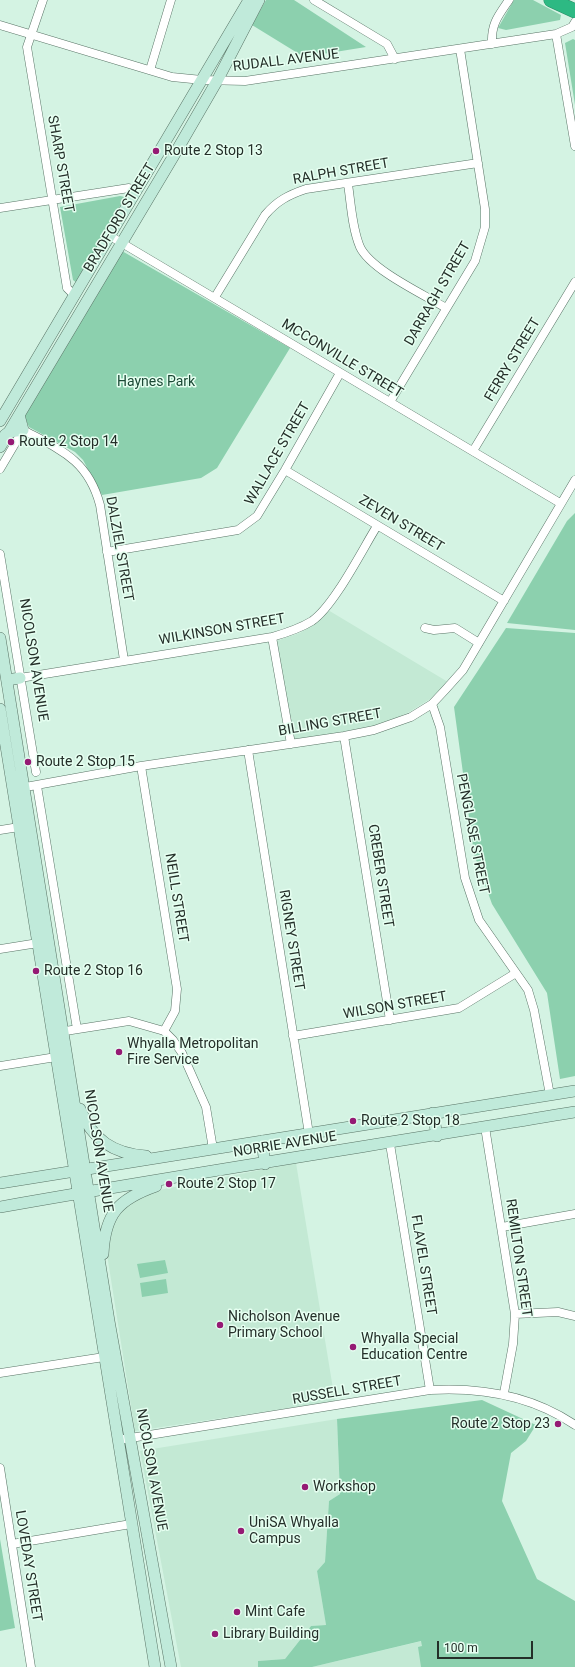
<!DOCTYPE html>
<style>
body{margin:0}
#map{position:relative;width:575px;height:1667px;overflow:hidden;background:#d4f3e3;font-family:Roboto,sans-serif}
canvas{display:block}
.scale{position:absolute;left:437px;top:1641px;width:96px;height:18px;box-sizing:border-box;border:2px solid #242f29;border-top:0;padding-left:5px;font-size:12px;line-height:14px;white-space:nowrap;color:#242f29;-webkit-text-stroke:3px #e6fff1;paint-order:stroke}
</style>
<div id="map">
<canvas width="575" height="1667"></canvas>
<div class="scale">100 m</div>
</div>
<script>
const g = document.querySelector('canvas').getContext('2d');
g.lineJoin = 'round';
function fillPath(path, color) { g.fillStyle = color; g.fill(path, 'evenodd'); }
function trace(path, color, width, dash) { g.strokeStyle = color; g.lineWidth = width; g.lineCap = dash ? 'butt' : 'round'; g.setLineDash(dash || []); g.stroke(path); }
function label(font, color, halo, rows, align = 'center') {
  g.font = font + ' Roboto,sans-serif'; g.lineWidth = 3; g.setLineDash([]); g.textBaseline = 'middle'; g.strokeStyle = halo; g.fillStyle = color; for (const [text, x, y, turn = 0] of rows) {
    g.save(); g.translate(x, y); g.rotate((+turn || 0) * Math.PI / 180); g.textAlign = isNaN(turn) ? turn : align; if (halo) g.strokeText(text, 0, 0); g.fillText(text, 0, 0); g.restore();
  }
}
const built = new Path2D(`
 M328,610L448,682L430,699L409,712L392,720L374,728L293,743L276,641L300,633L312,625Z
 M296,1163L335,1401L135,1431L106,1248L113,1224L126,1206L144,1193Z
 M337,1419L340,1494L329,1501L325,1562L317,1571L326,1625L311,1626L285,1659L258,1661V1667H181L140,1451Z
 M422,1641L426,1667H312Z`);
const green = new Path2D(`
 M266,0H294L366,47L304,57L252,25Z
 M514,0H533L561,15L560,20L506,30L498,28Z
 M573,39L575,40V105L565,43Z
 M120,196L125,197L77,283L73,280L60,207Z
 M122,251L290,348L217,468L201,478L102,495L83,460L75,452L29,427L24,416Z
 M575,513V630L507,623L567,521Z
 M506,628L575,633V1076L560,1079L547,993L492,904L474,854L454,707Z
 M165,1260L168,1273L140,1278L137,1264Z
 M166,1279L168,1293L142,1297L140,1283Z
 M482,1400L536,1425L526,1441L511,1453L502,1501L537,1579L575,1601V1667H421L418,1647L422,1646L421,1641L312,1667H258V1661L285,1659L311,1626L326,1625L317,1571L325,1562L329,1501L340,1494L337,1419Z
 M0,1539L15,1628L0,1631Z`);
const street = new Path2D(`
 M43,0L27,47L67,288L75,296
 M314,0L387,44L395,59
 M0,25L172,77L202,80L245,81L556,34L572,27L575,22
 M556,34L575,146
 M492,44C491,24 498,16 509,0
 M150,70L171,0
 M348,184C351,204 352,228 360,247C371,270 423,294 446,308
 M0,208L129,188L136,192
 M110,236L560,503
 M215,297L265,215C277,201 288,195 306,189L478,163
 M390,402L475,261L485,227V209L460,49
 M473,451L575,282
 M0,469L23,430C61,450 88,460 100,505L124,660
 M285,470L504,601
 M107,552L238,530L257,516L285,470L340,373
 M0,554L36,772
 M425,628L434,630L455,628L479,643
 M272,637L291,744
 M20,678L272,637C286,633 299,629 312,621C334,606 362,550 377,526
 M432,704L440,727L465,878L479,920L528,990L534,1010L550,1095
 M344,736L390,1020
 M248,750L309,1134
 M141,766L177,989L175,1011L164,1031
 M37,786L77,1029
 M20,788L141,766L344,736L374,730L411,717L432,704L446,689L463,670L575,480
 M0,830L19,827
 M0,949L38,943
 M59,1032L129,1021L164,1031L173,1040L182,1053L206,1107L213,1149
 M293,1036L459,1008L516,973
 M0,1066L56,1057
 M485,1127L515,1314L513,1344L504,1393
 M390,1144L430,1390
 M502,1227L575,1214
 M515,1314L558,1312L575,1316
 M0,1373L104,1357
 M118,1440L430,1390C482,1387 531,1395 575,1425
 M0,1468L31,1667
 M12,1544L131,1524`);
const secondary = new Path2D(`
 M0,421L249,0
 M5,435L9,432L23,430L19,415
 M0,447L173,157L217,81L259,0
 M0,638L109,1321L171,1667
 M7,680L20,678
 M0,709L155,1667
 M80,1109C92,1140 114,1154 146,1156
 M433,1113L437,1136
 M262,1141L265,1164
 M0,1183L575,1091
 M0,1207C191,1173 383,1144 575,1112
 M103,1254C105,1213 119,1199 156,1186`);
const highway = new Path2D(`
 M551,0L575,11`);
const markers = [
 [156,151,4,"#951a74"],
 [11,442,4,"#951a74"],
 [28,762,4,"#951a74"],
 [36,971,4,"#951a74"],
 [119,1052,4,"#951a74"],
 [353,1121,4,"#951a74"],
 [169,1184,4,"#951a74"],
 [220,1325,4,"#951a74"],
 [353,1347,4,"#951a74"],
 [558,1424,4,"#951a74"],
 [305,1487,4,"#951a74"],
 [241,1531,4,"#951a74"],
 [237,1612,4,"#951a74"],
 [215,1634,4,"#951a74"]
];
const streetNames = [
 ["RUDALL AVENUE",286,61,-7],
 ["SHARP STREET",60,164,80],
 ["RALPH STREET",341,172,-10],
 ["BRADFORD STREET",120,218,-59],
 ["DARRAGH STREET",438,294,-60],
 ["MCCONVILLE STREET",342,359,31],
 ["FERRY STREET",513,360,-59],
 ["WALLACE STREET",278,454,-60],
 ["ZEVEN STREET",401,524,31],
 ["DALZIEL STREET",119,549,80],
 ["WILKINSON STREET",222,630,-10],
 ["NICOLSON AVENUE",33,660,81],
 ["BILLING STREET",330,723,-10],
 ["PENGLASE STREET",472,834,79],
 ["CREBER STREET",380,876,81],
 ["NEILL STREET",176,898,81],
 ["RIGNEY STREET",291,940,81],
 ["WILSON STREET",395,1006,-10],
 ["NORRIE AVENUE",285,1145,-9],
 ["NICOLSON AVENUE",98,1151,81],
 ["REMILTON STREET",518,1258,82],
 ["FLAVEL STREET",423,1265,81],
 ["RUSSELL STREET",347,1391,-10],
 ["NICOLSON AVENUE",151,1470,80],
 ["LOVEDAY STREET",28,1566,81]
];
const poiNames = [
 ["Route 2 Stop 13",164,151],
 ["Route 2 Stop 14",19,442],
 ["Route 2 Stop 15",36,762],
 ["Route 2 Stop 16",44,971],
 ["Whyalla Metropolitan",127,1044],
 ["Fire Service",127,1060],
 ["Route 2 Stop 18",361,1121],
 ["Route 2 Stop 17",177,1184],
 ["Nicholson Avenue",228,1317],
 ["Primary School",228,1333],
 ["Whyalla Special",361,1339],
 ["Education Centre",361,1355],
 ["Route 2 Stop 23",550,1424,"right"],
 ["Workshop",313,1487],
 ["UniSA Whyalla",249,1523],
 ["Campus",249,1539],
 ["Mint Cafe",245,1612],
 ["Library Building",223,1634]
];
const parkNames = [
 ["Haynes Park",156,382]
];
fillPath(built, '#c3e9d4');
fillPath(green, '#8cd0ae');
trace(street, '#597466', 9);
trace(secondary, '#597466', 12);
trace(highway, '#2a8964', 15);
trace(street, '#fff', 8);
trace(secondary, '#c0eada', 11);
trace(highway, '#2db983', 14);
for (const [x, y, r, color] of markers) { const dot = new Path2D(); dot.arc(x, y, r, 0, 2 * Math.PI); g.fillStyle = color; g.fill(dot); trace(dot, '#e6fff1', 1.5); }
label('14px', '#242f29', '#e6fff1', streetNames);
label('14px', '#242f29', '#e6fff1', poiNames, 'left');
label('14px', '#1b4935', '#e6fff1', parkNames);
</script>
